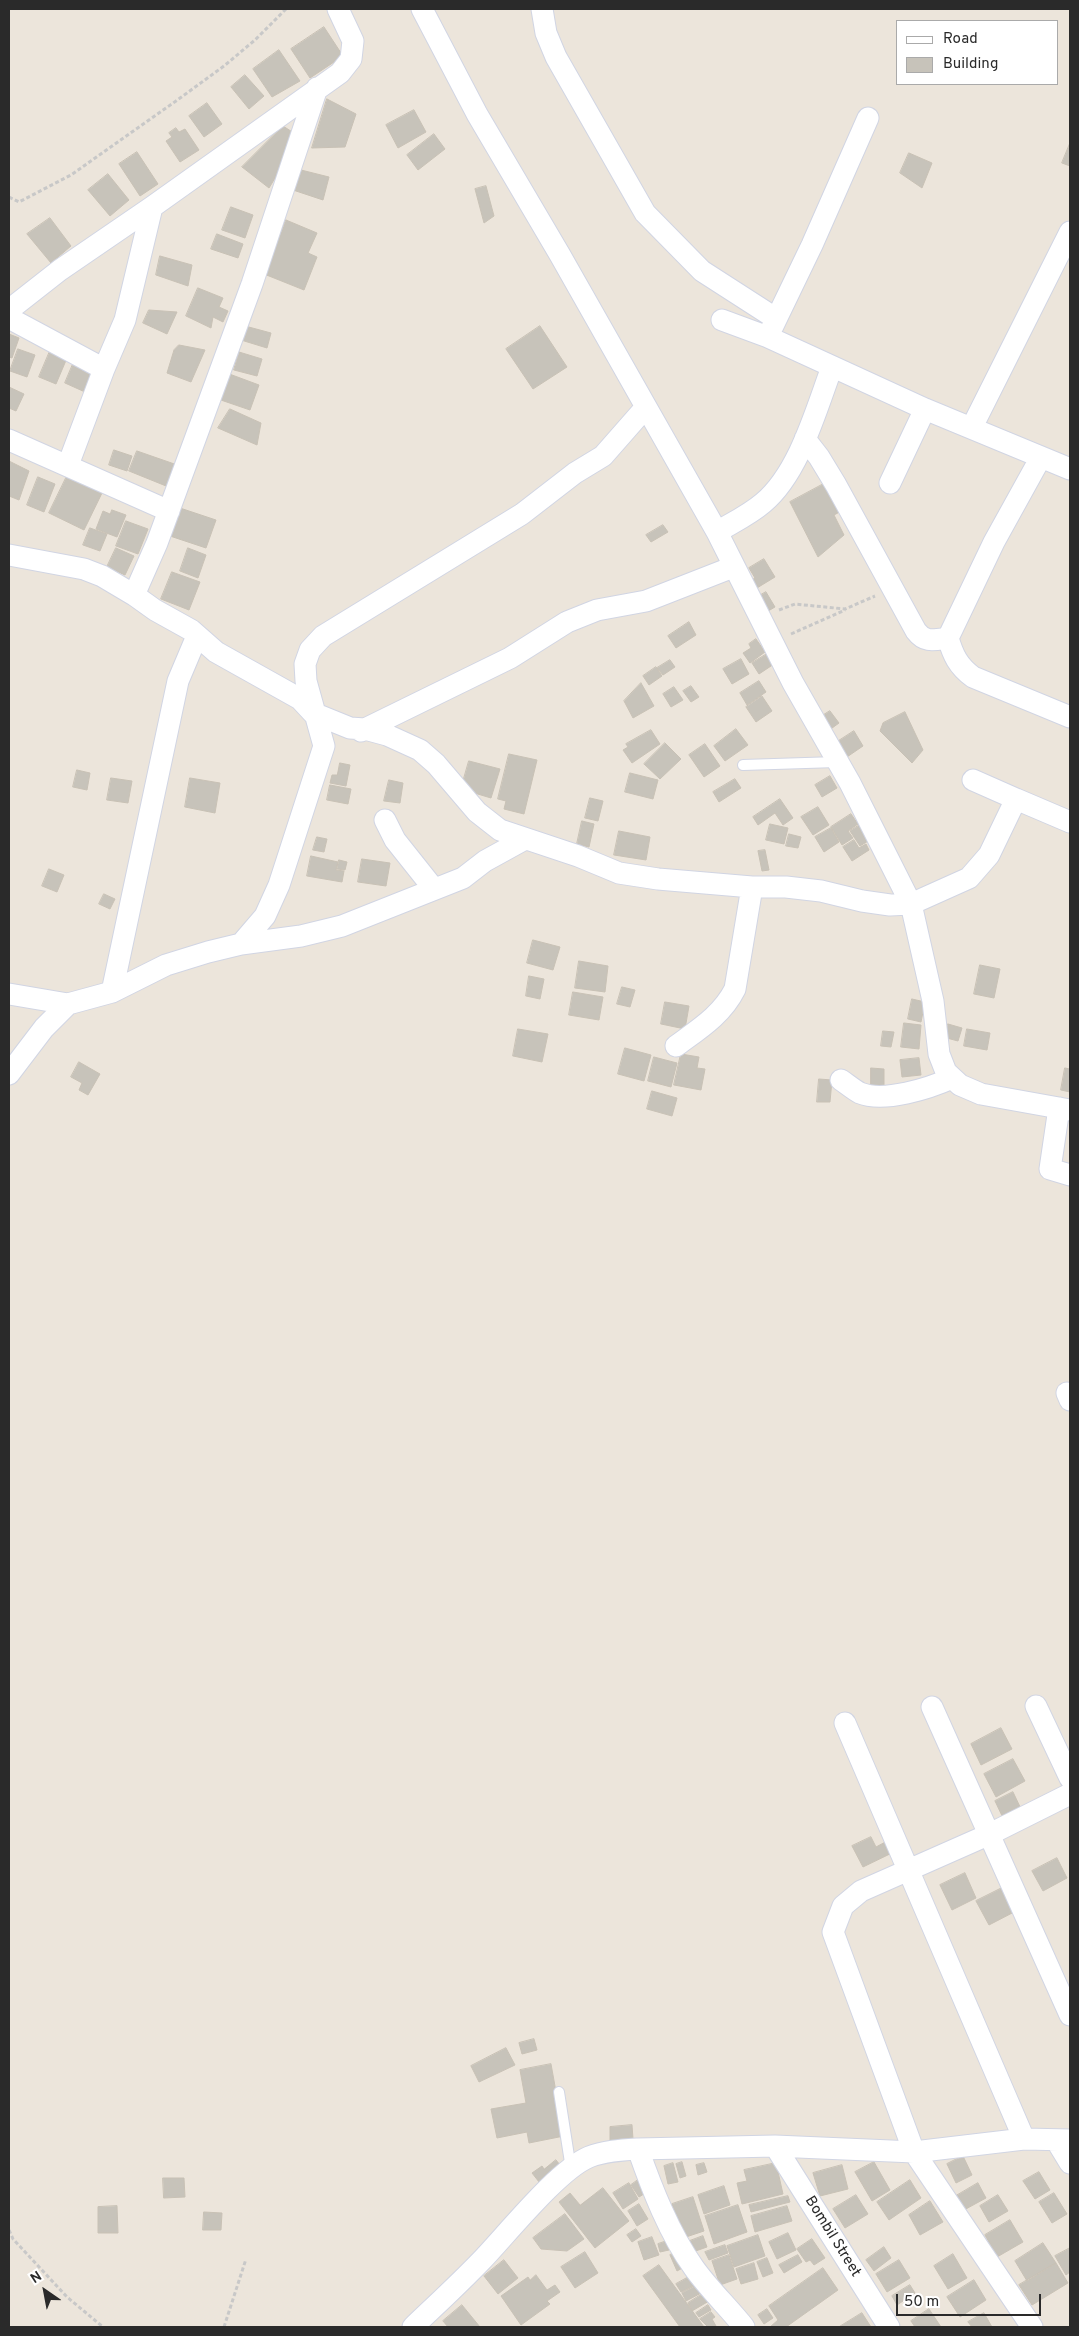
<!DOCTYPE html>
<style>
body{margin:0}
#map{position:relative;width:1079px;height:2336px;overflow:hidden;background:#ece5db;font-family:Overpass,sans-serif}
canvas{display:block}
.frame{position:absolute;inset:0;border:10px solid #2a2a2a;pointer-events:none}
.legend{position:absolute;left:896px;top:20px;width:162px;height:65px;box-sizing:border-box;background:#fff;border:1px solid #aaa;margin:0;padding:6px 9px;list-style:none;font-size:15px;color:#2a2a2a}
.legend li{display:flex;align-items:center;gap:10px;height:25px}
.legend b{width:25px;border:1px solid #aaa}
.north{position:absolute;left:20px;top:2266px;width:50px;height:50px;-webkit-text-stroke:4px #fff;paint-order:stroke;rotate:327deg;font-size:14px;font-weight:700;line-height:20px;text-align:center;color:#2a2a2a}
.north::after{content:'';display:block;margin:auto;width:18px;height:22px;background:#2a2a2a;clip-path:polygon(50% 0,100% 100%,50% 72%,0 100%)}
.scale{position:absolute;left:896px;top:2294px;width:145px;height:22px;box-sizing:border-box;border:2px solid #2a2a2a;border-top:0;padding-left:6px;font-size:15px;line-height:18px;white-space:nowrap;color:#2a2a2a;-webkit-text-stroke:4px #fff;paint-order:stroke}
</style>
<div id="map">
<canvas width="1079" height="2336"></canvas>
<div class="frame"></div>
<ul class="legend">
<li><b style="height:6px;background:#fff"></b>Road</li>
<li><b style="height:14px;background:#c7c3ba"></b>Building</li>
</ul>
<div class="north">N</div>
<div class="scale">50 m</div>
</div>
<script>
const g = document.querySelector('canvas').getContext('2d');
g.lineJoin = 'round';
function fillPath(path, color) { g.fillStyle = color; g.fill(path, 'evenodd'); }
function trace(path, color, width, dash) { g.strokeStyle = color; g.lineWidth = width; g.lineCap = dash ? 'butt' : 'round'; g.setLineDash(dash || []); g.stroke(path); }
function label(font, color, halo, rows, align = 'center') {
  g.font = font + ' Overpass,sans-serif'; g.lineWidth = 4.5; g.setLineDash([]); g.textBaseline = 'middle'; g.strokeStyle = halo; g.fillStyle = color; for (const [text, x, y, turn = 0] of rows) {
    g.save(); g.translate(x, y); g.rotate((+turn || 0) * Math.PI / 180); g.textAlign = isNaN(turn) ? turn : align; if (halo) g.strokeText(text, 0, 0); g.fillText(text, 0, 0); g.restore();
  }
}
const building = new Path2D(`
 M324,27L343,56L310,78L291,49Z
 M279,50L300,81L272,97L253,69Z
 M245,75L264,96L249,109L231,87Z
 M327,99L356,114L345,147L312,148Z
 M207,103L222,124L204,137L189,116Z
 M414,110L426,132L398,148L386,125Z
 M283,126L300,137L269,188L242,167Z
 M176,128L179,132L185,129L199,150L180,162L166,141L172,137L169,133Z
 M434,134L445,149L418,170L407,155Z
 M1070,143V166L1062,163Z
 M137,152L158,184L140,196L119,164Z
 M909,153L932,163L922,188L900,173Z
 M301,170L329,177L323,200L293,190Z
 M108,174L129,200L110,216L88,190Z
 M486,186L494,216L484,223L475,189Z
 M231,207L253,215L245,238L222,230Z
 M50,218L71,246L51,263L27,234Z
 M286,220L317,233L308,253L317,257L304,290L264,274Z
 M217,234L243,244L238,258L211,249Z
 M160,256L192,265L188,286L156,275Z
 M198,288L223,298L219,307L228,311L223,322L213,317L211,328L186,316Z
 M149,310L177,312L167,334L143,323Z
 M245,326L271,333L267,348L241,340Z
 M540,326L567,367L533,389L506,349Z
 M9,334L19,338L12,358L9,357Z
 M179,345L205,350L191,382L167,373L174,350Z
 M18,349L35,355L27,377L10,371Z
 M50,351L67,358L56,384L39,377Z
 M239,352L262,359L257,376L234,370Z
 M73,364L93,372L85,392L65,383Z
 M224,372L259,385L250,410L215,398Z
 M9,387L24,394L16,411L9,408Z
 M230,409L261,423L257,445L218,428Z
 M114,450L132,456L127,471L109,465Z
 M137,451L183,467L171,488L129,471Z
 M9,461L29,471L19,500L9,496Z
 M67,476L102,493L84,530L49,513Z
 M38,477L55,484L44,512L27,505Z
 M831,480L845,509L834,515L844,535L818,557L790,502Z
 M180,508L216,520L206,548L170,536Z
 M112,510L126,515L117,537L96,529L103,511L110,514Z
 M126,521L148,529L138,554L116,546Z
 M663,525L668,532L651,542L646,535Z
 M90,528L107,534L100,551L83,545Z
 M116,548L134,556L125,575L107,567Z
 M188,548L206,555L198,578L180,571Z
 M764,559L775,577L752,591L746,583L755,578L749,568Z
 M172,572L200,582L189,610L161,599Z
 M766,592L775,607L763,614L754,599Z
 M689,622L696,635L676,648L668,636Z
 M756,639L765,652L750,663L743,653L751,648L749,644Z
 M767,654L774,664L759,674L752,663Z
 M741,659L749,674L732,684L723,669Z
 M670,660L675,667L663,675L657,668Z
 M656,667L662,676L649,685L643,676Z
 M759,681L766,692L747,705L740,693Z
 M641,683L654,706L633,718L624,701Z
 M691,686L699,697L691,702L683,691Z
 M674,687L683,700L671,707L663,694Z
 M762,696L772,711L756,722L746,707Z
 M830,711L839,723L828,731L819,718Z
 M905,712L923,750L912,763L880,731L883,723Z
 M736,729L748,745L725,761L714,746Z
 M651,730L660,744L632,763L623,750L628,747L626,744Z
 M854,731L863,746L844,759L834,744Z
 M665,743L681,759L660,779L644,764Z
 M705,744L720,766L704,777L689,755Z
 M509,754L537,760L524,814L504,809L506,801L498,799Z
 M469,761L500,769L491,798L461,789Z
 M340,763L350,765L346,786L330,783L332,775H337Z
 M77,770L90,773L87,790L73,787Z
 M630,773L658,780L653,799L625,792Z
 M830,776L837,788L822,797L815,785Z
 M111,778L132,781L128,803L107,800Z
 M190,778L220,783L215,813L185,807Z
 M735,779L741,788L719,802L713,792Z
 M389,780L403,783L400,803L384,801Z
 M330,785L351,789L348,804L327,800Z
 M590,798L603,801L598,821L585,818Z
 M780,799L793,818L783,825L775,813L758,825L753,817Z
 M818,807L829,825L813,835L801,817Z
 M851,814L858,824L848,831L853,838L842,845L831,827Z
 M582,821L594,824L589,847L577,844Z
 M863,823L873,838L860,846L850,831Z
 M770,824L788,828L784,844L766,840Z
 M831,828L839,842L824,852L815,837Z
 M619,831L650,837L646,860L614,855Z
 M789,834L801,837L798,848L786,846Z
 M317,837L327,839L324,852L313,850Z
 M854,840L859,848L866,844L869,850L852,861L843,847Z
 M765,850L769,870L762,871L758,851Z
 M311,856L338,862L336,870L344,871L342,882L307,876Z
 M362,859L390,863L386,886L358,882Z
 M339,860L347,862L345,870L337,869Z
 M49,869L64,875L57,892L42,886Z
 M104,894L115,899L110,909L99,904Z
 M533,940L560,947L553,970L527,963Z
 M579,961L608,966L605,992L575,988Z
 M980,965L1000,969L994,998L974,994Z
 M529,976L544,979L540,999L526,996Z
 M622,987L635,990L630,1007L617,1004Z
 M573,992L603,997L599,1020L569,1015Z
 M912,999L925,1002L921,1022L908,1019Z
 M665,1002L689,1006L685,1029L661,1024Z
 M904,1023L921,1025L919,1049L901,1047Z
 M948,1024L962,1028L958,1041L943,1037Z
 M518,1029L548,1034L542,1062L513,1056Z
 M967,1029L990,1033L987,1050L964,1046Z
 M883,1031L894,1032L891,1047L881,1046Z
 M625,1048L651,1055L644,1081L618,1074Z
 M681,1054L699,1057L697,1068L705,1069L701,1090L674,1085Z
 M654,1057L677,1063L671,1087L648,1081Z
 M919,1058L921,1075L902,1077L900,1060Z
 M79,1062L100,1074L88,1095L79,1090L82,1083L71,1077Z
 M871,1068L884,1069V1087H871Z
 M1065,1068L1070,1069V1092L1061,1090Z
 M819,1079L832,1080L830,1102H817Z
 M652,1091L677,1098L672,1116L647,1109Z
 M1001,1728L1012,1749L981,1765L971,1744Z
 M1013,1759L1025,1781L996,1797L984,1774Z
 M1013,1792L1022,1811L1004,1820L995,1801Z
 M871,1837L876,1847L891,1839L896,1851L863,1867L852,1846Z
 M1057,1858L1067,1878L1043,1891L1032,1871Z
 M965,1873L976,1898L952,1910L940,1885Z
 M1004,1887L1016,1911L989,1925L976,1901Z
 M534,2039L537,2050L522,2054L519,2043Z
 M506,2048L515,2065L479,2082L471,2066Z
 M551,2064L564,2136L529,2143L527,2132L497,2138L491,2109L526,2103L520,2070Z
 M632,2125L633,2139L610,2141V2127Z
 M963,2156L972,2175L956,2183L947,2164Z
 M556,2160L564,2170L543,2187L532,2173L542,2166L544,2169Z
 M682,2162L686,2176L680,2178L676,2164Z
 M874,2162L890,2190L872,2201L855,2172Z
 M673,2163L678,2182L668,2184L664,2166Z
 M704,2163L707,2172L698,2175L696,2165Z
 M776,2163L783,2194L742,2204L737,2183L747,2181L744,2170Z
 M842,2165L848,2189L820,2196L813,2173Z
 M1039,2172L1050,2190L1035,2199L1023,2181Z
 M163,2178H184L185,2197L164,2198Z
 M638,2180L647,2192L639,2197L631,2185Z
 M910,2180L921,2198L889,2220L877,2202Z
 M629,2183L638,2199L623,2209L613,2193Z
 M978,2183L986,2198L964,2210L956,2196Z
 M724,2186L730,2205L704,2214L698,2195Z
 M603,2188L629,2221L595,2248L559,2202L570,2193L580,2205Z
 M1054,2193L1067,2214L1052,2223L1039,2202Z
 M856,2195L868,2214L845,2228L833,2209Z
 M998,2195L1008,2211L989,2222L980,2206Z
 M788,2196L790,2202L751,2212L749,2205Z
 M693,2197L704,2231L683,2238L672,2204Z
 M930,2201L943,2222L920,2235L909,2215Z
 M639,2204L648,2219L637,2226L628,2211Z
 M738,2205L747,2232L714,2244L705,2216Z
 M117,2206L118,2233H98V2207Z
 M787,2206L792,2221L755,2232L751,2216Z
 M204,2212L222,2213L221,2230H203Z
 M565,2214L584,2239L567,2251L541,2249L533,2238Z
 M1010,2220L1023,2242L997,2257L985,2235Z
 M636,2229L641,2236L632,2242L627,2235Z
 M788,2233L796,2250L777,2259L769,2242Z
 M758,2235L765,2256L734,2267L727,2246Z
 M703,2236L707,2247L690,2253L687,2242Z
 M652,2237L659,2255L644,2260L638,2242Z
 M812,2239L825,2258L814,2265L810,2260L806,2262L797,2249Z
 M667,2241L669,2250L660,2252L658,2244Z
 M1043,2243L1056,2263L1027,2281L1015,2261Z
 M725,2245L728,2253L709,2260L705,2252Z
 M884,2247L891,2258L874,2271L866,2260Z
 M1070,2248V2272L1066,2275L1055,2256Z
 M679,2251L686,2266L677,2271L670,2255Z
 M585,2252L598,2273L575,2288L561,2267Z
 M953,2254L967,2278L948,2289L934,2266Z
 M729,2255L737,2279L720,2285L712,2261Z
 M798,2255L802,2262L784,2273L779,2265Z
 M767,2258L773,2273L763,2277L757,2262Z
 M504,2260L518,2278L498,2294L484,2276Z
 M899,2260L910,2278L887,2292L876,2274Z
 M754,2263L758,2279L741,2284L736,2269Z
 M1056,2263L1068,2283L1032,2305L1019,2285Z
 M659,2265L704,2327H680L643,2276Z
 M823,2268L838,2290L786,2327H770L778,2320L769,2306Z
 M696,2273L701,2282L681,2292L676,2284Z
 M536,2275L547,2290L555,2285L560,2292L547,2301L550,2304L521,2325L501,2296L528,2277L530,2280Z
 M974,2280L986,2300L960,2317L947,2297Z
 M701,2283L705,2291L686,2301L682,2293Z
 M910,2285L915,2293L897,2305L892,2296Z
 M704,2293L709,2301L692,2311L688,2303Z
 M462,2305L480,2327H448L443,2321Z
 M708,2305L711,2310L699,2317L696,2313Z
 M767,2309L773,2318L764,2324L758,2315Z
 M929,2309L941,2327H915L911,2321Z
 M711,2312L715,2317L712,2319L716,2326L708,2327L700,2319Z
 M862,2313L871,2327H839Z
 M984,2313L992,2327H972L968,2322Z`);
const path = new Path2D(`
 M9,197L19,202L71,175L176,101L224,66L255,40L286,9
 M779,610L795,604L845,609L875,596
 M791,634L845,610
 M9,2230L13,2239L67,2297L103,2327
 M224,2327L246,2259`);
const lane = new Path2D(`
 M743,765L837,762
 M559,2092L571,2169`);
const street = new Path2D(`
 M422,9L477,114L560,255L717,532L793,683L850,783L911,904L969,878L989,855L1016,799L1070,822
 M542,9L546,33L556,57L645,213L702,271L775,318
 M317,88L252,284L157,543L134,595L155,610L191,630L216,652L300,699L313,713L350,728L365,729L387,735L420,750L436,764L477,812L500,830L578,856L619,873L658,879L752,887H786L821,891L862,901L890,905L911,904L933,1001L939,1054L946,1072L960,1085L981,1094L1070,1110
 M9,310L60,270L152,207L340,73L351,59L353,41L338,9
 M9,318L104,369
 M722,320L768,337L925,409L1070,469
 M771,330L812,245L868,118
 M972,427L1070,232
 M805,439L819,457L836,485L916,631C925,643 934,640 948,638
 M9,440L169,511
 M1041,457L994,542L948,638C953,655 958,666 973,677L1070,717
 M68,465L104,369L125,320L152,207
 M890,483L925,409
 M717,532C732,523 749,515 763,503C799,473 816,410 832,367
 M9,555L84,569L102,576L134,595
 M361,731L510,658L567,622L597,610L646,601L733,567
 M973,780L1016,799
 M385,820L395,840L434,889
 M241,944L265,916L279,885L324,746L306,681L305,664L310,650L323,636L522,514L575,473L603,456L646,407
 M112,992L178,681L197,636
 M9,994L68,1004L112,992L166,965L208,952L241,944L301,936L342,926L463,878L485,861L525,839
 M676,1046C699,1029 722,1015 735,989L752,887
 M9,1074L44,1028L68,1004
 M841,1080C847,1084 854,1090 860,1093C884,1103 930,1088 952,1078
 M1059,1108L1050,1169L1070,1175
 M1067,1393L1070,1400
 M1036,1706L1070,1778
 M932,1707L1070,2015
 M845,1723L1024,2139
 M1056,2140L1070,2163
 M775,2146L889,2327
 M638,2149C652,2189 669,2233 694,2268C709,2289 728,2307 744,2327
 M413,2327C436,2305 460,2283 482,2260C507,2234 558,2170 589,2157C604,2151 622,2150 638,2149L775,2146L914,2152L1024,2139L1070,2140
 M1032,2327L914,2152L833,1932L843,1906L861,1891L990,1834L1070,1794`);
const streetNames = [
 ["Bombil Street",832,2237,58]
];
fillPath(building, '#c7c3ba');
trace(building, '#c8c1b5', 1);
trace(lane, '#d1d5e3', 12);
trace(street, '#d1d5e3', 23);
trace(path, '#c8c8c8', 3, [4, 2.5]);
trace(lane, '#fff', 10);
trace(street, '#fff', 21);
label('15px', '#2a2a2a', '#fff', streetNames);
</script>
